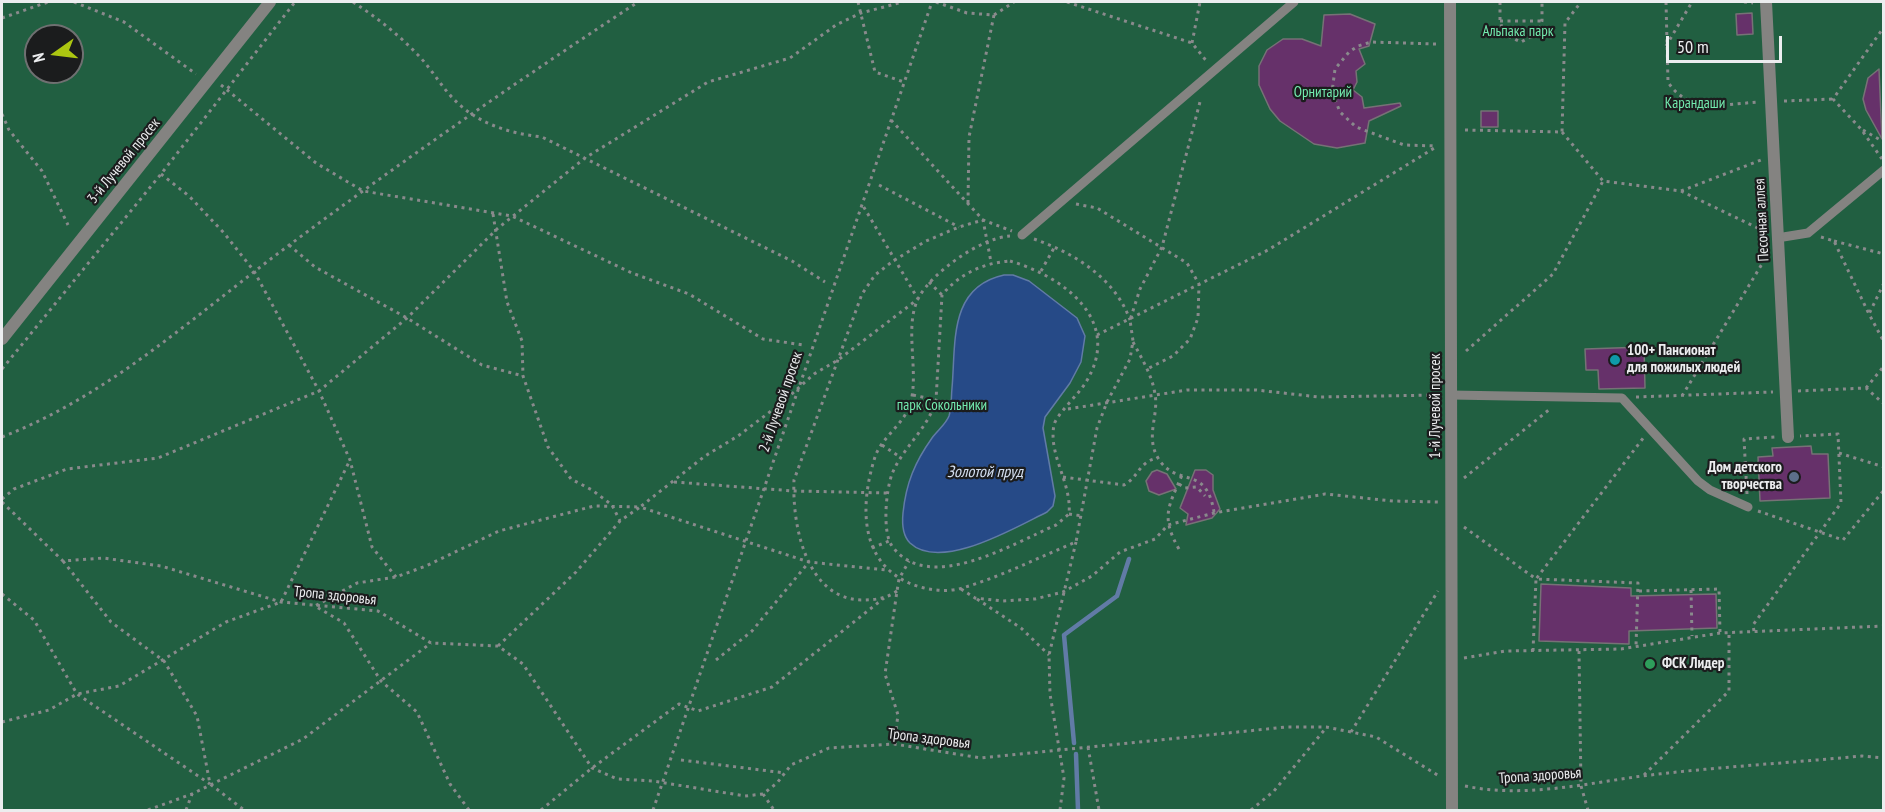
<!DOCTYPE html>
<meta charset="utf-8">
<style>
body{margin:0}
#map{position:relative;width:1885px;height:812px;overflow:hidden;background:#333437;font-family:"PT Sans Narrow",sans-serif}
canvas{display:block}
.frame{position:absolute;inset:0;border:3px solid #ecedef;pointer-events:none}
.north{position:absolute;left:24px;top:24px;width:60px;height:60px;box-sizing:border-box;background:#1b1c1d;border:2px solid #6f7071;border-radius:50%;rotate:256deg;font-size:16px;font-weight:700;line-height:24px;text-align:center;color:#ecedef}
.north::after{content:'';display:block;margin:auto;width:21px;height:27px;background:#acc611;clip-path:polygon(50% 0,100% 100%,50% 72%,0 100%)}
.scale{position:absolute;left:1666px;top:36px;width:116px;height:27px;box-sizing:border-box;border:3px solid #ecedef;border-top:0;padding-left:8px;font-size:18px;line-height:21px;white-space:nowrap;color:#ecedef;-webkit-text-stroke:4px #1b1c1d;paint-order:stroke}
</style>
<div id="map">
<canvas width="1885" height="812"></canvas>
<div class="frame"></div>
<div class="north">N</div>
<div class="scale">50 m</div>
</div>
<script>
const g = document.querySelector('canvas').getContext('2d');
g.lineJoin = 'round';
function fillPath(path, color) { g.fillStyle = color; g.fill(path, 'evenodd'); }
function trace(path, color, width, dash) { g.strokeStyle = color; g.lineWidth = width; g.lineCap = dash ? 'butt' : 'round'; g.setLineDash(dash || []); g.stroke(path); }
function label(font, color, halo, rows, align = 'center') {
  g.font = font + ' "PT Sans Narrow",sans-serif'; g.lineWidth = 4.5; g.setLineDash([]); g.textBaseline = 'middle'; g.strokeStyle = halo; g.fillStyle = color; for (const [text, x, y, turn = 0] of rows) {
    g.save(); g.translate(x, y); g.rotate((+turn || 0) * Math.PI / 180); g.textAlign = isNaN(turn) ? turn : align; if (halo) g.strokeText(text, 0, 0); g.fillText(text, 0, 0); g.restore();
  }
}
const green = new Path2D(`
 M2,2H1883V810H2ZM36,36H72V72H36Z`);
const water = new Path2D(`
 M1004,275H1013L1029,281L1077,318L1085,336L1081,362L1070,383L1045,417L1043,428L1055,496L1053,506L1047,512C1016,527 941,572 910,543C902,535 902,523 903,513C906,483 915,462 932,438C937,431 946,424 949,416C952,407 951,397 952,388C956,344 948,287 1004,275Z`);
const stream = new Path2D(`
 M1074,743L1064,635L1117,596L1129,559
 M1076,754L1078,810`);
const building = new Path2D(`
 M1752,13L1753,34L1737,35L1736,14Z
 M1350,14L1375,24L1369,46L1359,49L1365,64L1356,71L1357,82L1353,90L1362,97L1364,108L1400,103L1401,106L1369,121L1365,143L1337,148L1314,144L1280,121L1270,109L1259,85V66L1267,50L1283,39H1302L1321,46L1324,15Z
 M1879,69L1882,139L1866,110L1863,99L1868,78Z
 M1481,111H1498V127H1481Z
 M1644,347L1645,388L1599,389L1598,370H1586L1585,349Z
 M1811,446L1812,454H1828L1830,498L1760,501L1758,457L1773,456L1772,448Z
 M1157,470L1167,474L1176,489L1159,495L1149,491L1146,481L1152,472Z
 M1195,470H1206L1213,475V490L1220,509L1212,518L1186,525L1188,514L1180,508Z
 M1541,584L1631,588V596L1716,594L1717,628L1629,631V644L1539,641Z`);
const path = new Path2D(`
 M74,2L124,22L196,74
 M353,2C376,17 398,34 417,54C429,66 438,81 449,94C473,122 506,133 542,137L792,261L825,282
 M858,2L875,72L904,82
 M936,2L967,13L994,15L1014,2
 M1067,2L1192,43L1208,63
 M1500,2V21L1504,34L1521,42L1538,33L1542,21V2
 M1666,2L1668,82C1688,114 1726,104 1759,102
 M1744,2L1753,3
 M2,18L48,2
 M1500,21H1542
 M1192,43L1200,2
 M1436,44L1371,42L1358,46L1349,52L1335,69L1332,92L1340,112L1356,127L1404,145L1437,146
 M1666,46L1692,2
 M221,85L316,163L363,191L512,216L632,273L689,294L763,339L803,345
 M1784,101L1833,99
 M2,114L9,130L42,171L68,225
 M891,120L983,220L991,262
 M1465,130L1562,132L1565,23L1581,2
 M1863,130L1884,142
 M1562,132L1603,181L1681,191L1764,231
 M1882,159L1861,129L1833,99L1884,27
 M161,174L189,196L224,233L254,271L319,391L350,460L372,547L396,577
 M879,185L959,227
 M1681,191L1761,160
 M968,203L969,137L994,15
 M1076,204L1097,208L1187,263L1199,284L1198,318L1190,339L1173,356L1147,369
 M493,214L507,302L522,341L523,376L548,447L571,479L592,490L612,505L620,521
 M1010,236C980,238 933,272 919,297C903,326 920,372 910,405C903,425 881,438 875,457C860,504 859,561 909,583C925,590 946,593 962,588C1001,577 1039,557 1076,542L1097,428L1107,402L1130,359L1133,341L1130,320L1140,289L1162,247L1201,98
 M1821,237L1834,241L1869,314
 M1034,239C1074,253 1115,278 1130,320
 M1834,241L1884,254
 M289,245L315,267L407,318L482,365L523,376
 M1010,261C1062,276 1124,320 1086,382C1079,394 1056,415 1054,425C1048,455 1072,483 1069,514L1056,525C1014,543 928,596 892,546C882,532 886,490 892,474C903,447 928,429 936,400L942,295C959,274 983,263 1010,261Z
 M1041,271L1054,248
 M929,282L942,295
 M1884,283L1869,314L1884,342
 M1097,335L1268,250L1436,147
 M1133,342C1142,359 1152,375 1155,394C1159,416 1145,436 1158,458C1177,489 1206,463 1214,512
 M1466,351L1553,274L1603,181
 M2,369L161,174L295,2
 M1866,388L1884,366
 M1798,391L1866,388L1884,404
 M913,395L936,400
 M1682,396L1765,259
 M1636,397L1773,392
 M1068,409L1187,390H1256L1319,397L1437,395
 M2,437C110,395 195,315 288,246C402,161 519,80 638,2
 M882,445L900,457
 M1839,453L1884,467
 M1063,477L1124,485C1139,477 1139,461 1158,458
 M1464,478L1550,409
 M674,482L794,491L889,493
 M1179,484L1185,488L1197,487L1205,496
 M1747,494L1744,439L1775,437
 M2,499L14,489L67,469L158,458L319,391L407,318L497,229L585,158L708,82L790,58L836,25L861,13L903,2
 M2,502L63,561L103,558L161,566L281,602L378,611L431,643L498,646L523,664L592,768L617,779L653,781L745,796L763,794L777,783L791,765L829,748L894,744L981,758L1287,727H1326L1376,737L1439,776
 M1758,511L1843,540L1884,490
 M1069,514L1082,516
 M1464,527L1536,579L1644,437
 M872,548L889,541
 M1179,549C1160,516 1169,506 1182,475
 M63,561L111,622L164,661L197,716L210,784L244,810
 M961,589L975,598L1003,601L1035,599L1063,592L1092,576L1120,552L1155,539L1168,525L1214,513L1325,494L1393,501L1438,502
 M1691,590L1692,636
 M897,591C886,599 874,600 861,600C806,598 792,525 794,480L862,294L875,275L893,261L926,241L959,227L983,220L1012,231
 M1639,591L1719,589L1720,633
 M2,594L34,620L77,694L210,784
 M977,599L1021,628L1049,655
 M1754,631L1753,625L1841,503L1838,434L1800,436
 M498,646L576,572L620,521L640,507L809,562L886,570
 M1533,651L1536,579L1638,583L1636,646
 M1579,651L1581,786L1588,810
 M1464,658L1505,651L1621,649L1720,633L1884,626
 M716,660L752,631L809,562
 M2,722L49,710L77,694L119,686L226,622L281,602L349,462
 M1351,732L1438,591
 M894,744L898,715L885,674L897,591L899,579L909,561
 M1088,747L1099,810
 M681,760L785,773
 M1644,775L1729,691V634
 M1465,786C1523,798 1584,784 1642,776C1715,767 1789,763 1862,756L1884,758
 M763,794L774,810
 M148,810L192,794L303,739L431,643
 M186,810L192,794
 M469,810L450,784L417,712L381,681L344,623L315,606L357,583L396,577L426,566L499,531L594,506L640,507L705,456L738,436L783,402L814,374L838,360L918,299L862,204
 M541,810L592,768L679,704L698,711L772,687L884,598
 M653,810L932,2
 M1060,810L1064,778L1050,694L1049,655L1076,542
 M1251,810L1274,791L1326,728`);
const service = new Path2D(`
 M1022,235L1294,2
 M1777,238L1808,233L1884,170
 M1451,395L1622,398L1698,481L1710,490L1748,507`);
const pedestrian = new Path2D(`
 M1450,2L1451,364
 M1766,2L1788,437`);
const minor = new Path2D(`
 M2,339L270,2
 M1451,364L1452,810`);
const markers = [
 [1615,360,6,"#0f9aa8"],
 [1794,477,6,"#5c6f8a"],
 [1650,664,6,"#2e9e5b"]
];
const parkNames = [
 ["Альпака парк",1518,32],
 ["Орнитарий",1323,93],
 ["Карандаши",1695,104],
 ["парк Сокольники",942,406]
];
const streetNames = [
 ["3-й Лучевой просек",124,161,-51],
 ["Песочная аллея",1762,220,-93],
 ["2-й Лучевой просек",781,402,-71],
 ["1-й Лучевой просек",1436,406,-90],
 ["Тропа здоровья",335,596,6],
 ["Тропа здоровья",929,739,7],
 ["Тропа здоровья",1540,776,-4]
];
const poiNames = [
 ["100+ Пансионат",1627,351],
 ["для пожилых людей",1627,368],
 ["Дом детского",1782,468,"right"],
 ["творчества",1782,485,"right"],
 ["ФСК Лидер",1662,664]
];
const waterNames = [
 ["Золотой пруд",985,472]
];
fillPath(green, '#215f41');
fillPath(water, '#264a87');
trace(water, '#617ba6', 1.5);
trace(stream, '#617ba6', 4.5);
fillPath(building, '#66316a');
trace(building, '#767276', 1.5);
trace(path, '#898a8c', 3, [3, 4.5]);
trace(service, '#848381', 9);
trace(pedestrian, '#848381', 12);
trace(minor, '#848381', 12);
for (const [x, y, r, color] of markers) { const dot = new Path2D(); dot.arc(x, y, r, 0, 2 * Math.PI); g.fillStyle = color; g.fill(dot); trace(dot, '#1b1c1d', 2); }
label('15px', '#73ecaf', '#1b1c1d', parkNames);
label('15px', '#ecedef', '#1b1c1d', streetNames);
label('bold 15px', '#ecedef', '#1b1c1d', poiNames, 'left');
label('italic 16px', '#d5e0f2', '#1b1c1d', waterNames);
</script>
